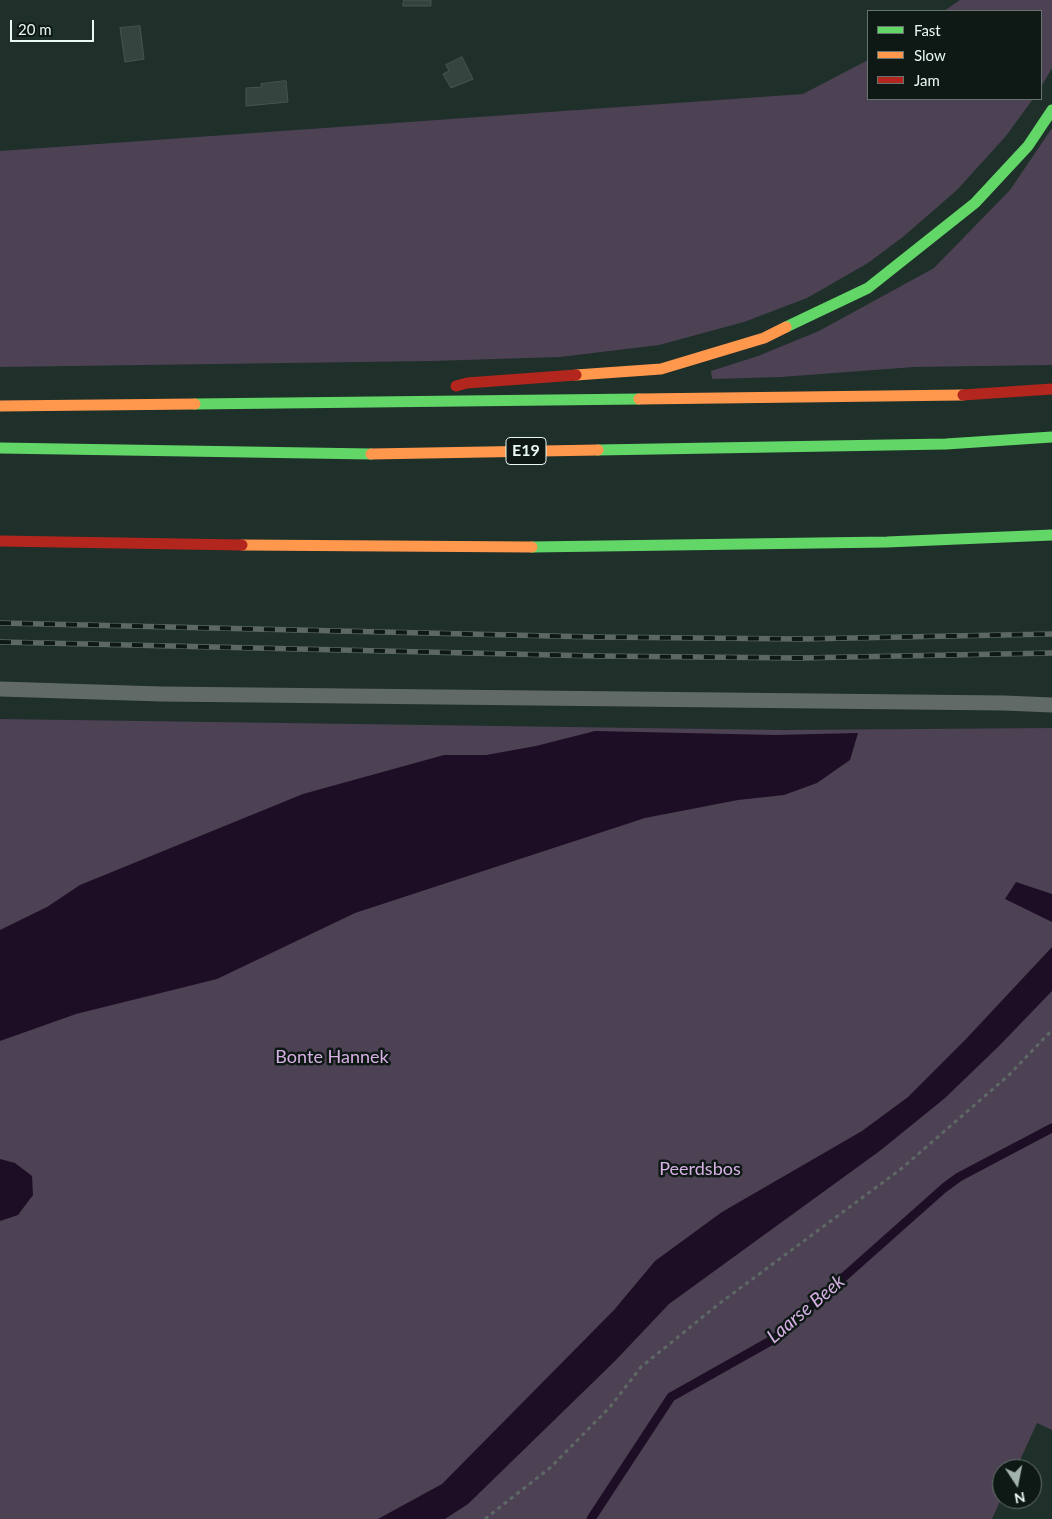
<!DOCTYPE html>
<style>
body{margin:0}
#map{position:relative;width:1052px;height:1519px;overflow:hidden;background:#1f2f2a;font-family:Lato,sans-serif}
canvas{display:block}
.legend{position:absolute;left:867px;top:10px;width:175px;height:90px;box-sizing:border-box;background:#0e1916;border:1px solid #66736e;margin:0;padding:6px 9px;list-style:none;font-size:15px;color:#e9f9f3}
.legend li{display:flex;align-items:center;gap:10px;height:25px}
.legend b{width:25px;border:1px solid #66736e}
.north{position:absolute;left:992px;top:1459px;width:50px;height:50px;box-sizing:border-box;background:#0e1916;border:1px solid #66736e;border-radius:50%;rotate:169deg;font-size:14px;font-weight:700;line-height:20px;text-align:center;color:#e9f9f3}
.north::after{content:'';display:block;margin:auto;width:18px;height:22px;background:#a2b2ad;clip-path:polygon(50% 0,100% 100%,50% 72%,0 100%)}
.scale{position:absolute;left:10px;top:20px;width:84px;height:22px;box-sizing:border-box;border:2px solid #e9f9f3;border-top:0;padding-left:6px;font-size:15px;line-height:18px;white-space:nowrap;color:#e9f9f3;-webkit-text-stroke:4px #0e1916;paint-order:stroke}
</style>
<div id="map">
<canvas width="1052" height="1519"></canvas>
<ul class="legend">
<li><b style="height:6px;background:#63d668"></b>Fast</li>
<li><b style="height:6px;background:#ff974d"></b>Slow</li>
<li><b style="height:6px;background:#b3261e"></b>Jam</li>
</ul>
<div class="north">N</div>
<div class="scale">20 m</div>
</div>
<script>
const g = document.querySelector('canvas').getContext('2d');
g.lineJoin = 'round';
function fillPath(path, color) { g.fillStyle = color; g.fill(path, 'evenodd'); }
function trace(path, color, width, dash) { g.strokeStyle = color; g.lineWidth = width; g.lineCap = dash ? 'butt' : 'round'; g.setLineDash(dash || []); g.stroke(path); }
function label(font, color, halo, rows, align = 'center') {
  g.font = font + ' Lato,sans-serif'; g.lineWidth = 5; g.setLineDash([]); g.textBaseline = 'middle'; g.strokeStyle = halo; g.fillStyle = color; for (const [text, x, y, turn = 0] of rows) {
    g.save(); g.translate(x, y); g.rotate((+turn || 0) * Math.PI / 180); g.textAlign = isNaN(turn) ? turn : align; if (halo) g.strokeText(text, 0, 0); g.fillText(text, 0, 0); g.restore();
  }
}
const green = new Path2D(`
 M960,0H1052V68L1041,87V11H944Z
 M868,60V99H1033L1006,136L957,190L904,236L868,263L807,298L744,322L659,345L560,357L432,361L0,367V151L803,94Z
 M1052,128V365L914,367L781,377L712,379L711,371L758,356L819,331L934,268L1010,190Z
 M0,719L783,730L1052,728V1430L1037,1423L1016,1469H1002V1497L992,1519H0Z`);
const water = new Path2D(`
 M595,731L775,735L858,733L850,760L817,783L784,795L738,800L645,818L355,913L217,979L76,1014L0,1041V930L47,907L80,885L303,794L444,755H486L536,746Z
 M1016,882L1052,894V922L1005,899Z
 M1052,947V991L999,1046L945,1098L881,1150L669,1304L615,1361L468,1504L445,1519H378L442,1484L614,1310L655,1261L722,1212L862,1131L908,1097L966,1039Z
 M0,1159L15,1163L32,1176L33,1195L18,1215L0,1221Z`);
const stream = new Path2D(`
 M591,1519L671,1397L774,1339L944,1188L959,1177L1052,1128`);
const building = new Path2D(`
 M404,0H431V6H403Z
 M140,26L144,59L125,62L120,28Z
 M462,57L473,79L451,88L443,74L449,71L446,65Z
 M286,81L288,102L246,106V88L262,87L261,84Z`);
const path = new Path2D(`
 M485,1519L551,1467L610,1407L641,1367L720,1303L901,1169L1009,1075L1052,1030`);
const lane = new Path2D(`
 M0,689L161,694L1004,703L1052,705`);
const fast = new Path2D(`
 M786,327L868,288L975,203L1028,146L1052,110
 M195,404L639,399
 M0,448L371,454
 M598,450L946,444L1052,437
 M532,547L887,542L1052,535`);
const slow = new Path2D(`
 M576,375L661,369L764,338L786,327
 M639,399L963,395
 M0,406L195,404
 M371,454L598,450
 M242,545L532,547`);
const jam = new Path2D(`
 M456,386L467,383L576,375
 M963,395L1052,389
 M0,541L242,545`);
const rail = new Path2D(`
 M0,623L595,637L802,639L1052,634
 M0,642L596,656L800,658L1052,653`);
const shields = [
 [526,451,40]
];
const shieldNames = [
 ["E19",526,451]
];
const parkNames = [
 ["Bonte Hannek",332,1057],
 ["Peerdsbos",700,1169]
];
const waterNames = [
 ["Laarse Beek",806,1309,-40]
];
fillPath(green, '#4d4154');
fillPath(water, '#1e0e25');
trace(stream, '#1e0e25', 9);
fillPath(building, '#34443f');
trace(building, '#475550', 1);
trace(path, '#5e6865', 3, [4, 4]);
trace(lane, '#626a67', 15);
trace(fast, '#63d668', 11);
trace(slow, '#ff974d', 11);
trace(jam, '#b3261e', 11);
trace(rail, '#5d6764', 5.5);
trace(rail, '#0e1916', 4, [11]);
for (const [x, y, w] of shields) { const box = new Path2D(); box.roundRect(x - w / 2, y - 13.5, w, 27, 4); g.fillStyle = '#0e1916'; g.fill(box); trace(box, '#e9f9f3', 1); }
label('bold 16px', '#e9f9f3', null, shieldNames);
label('18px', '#d7b0e4', '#0e1916', parkNames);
label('italic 19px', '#d6afe4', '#0e1916', waterNames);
</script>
